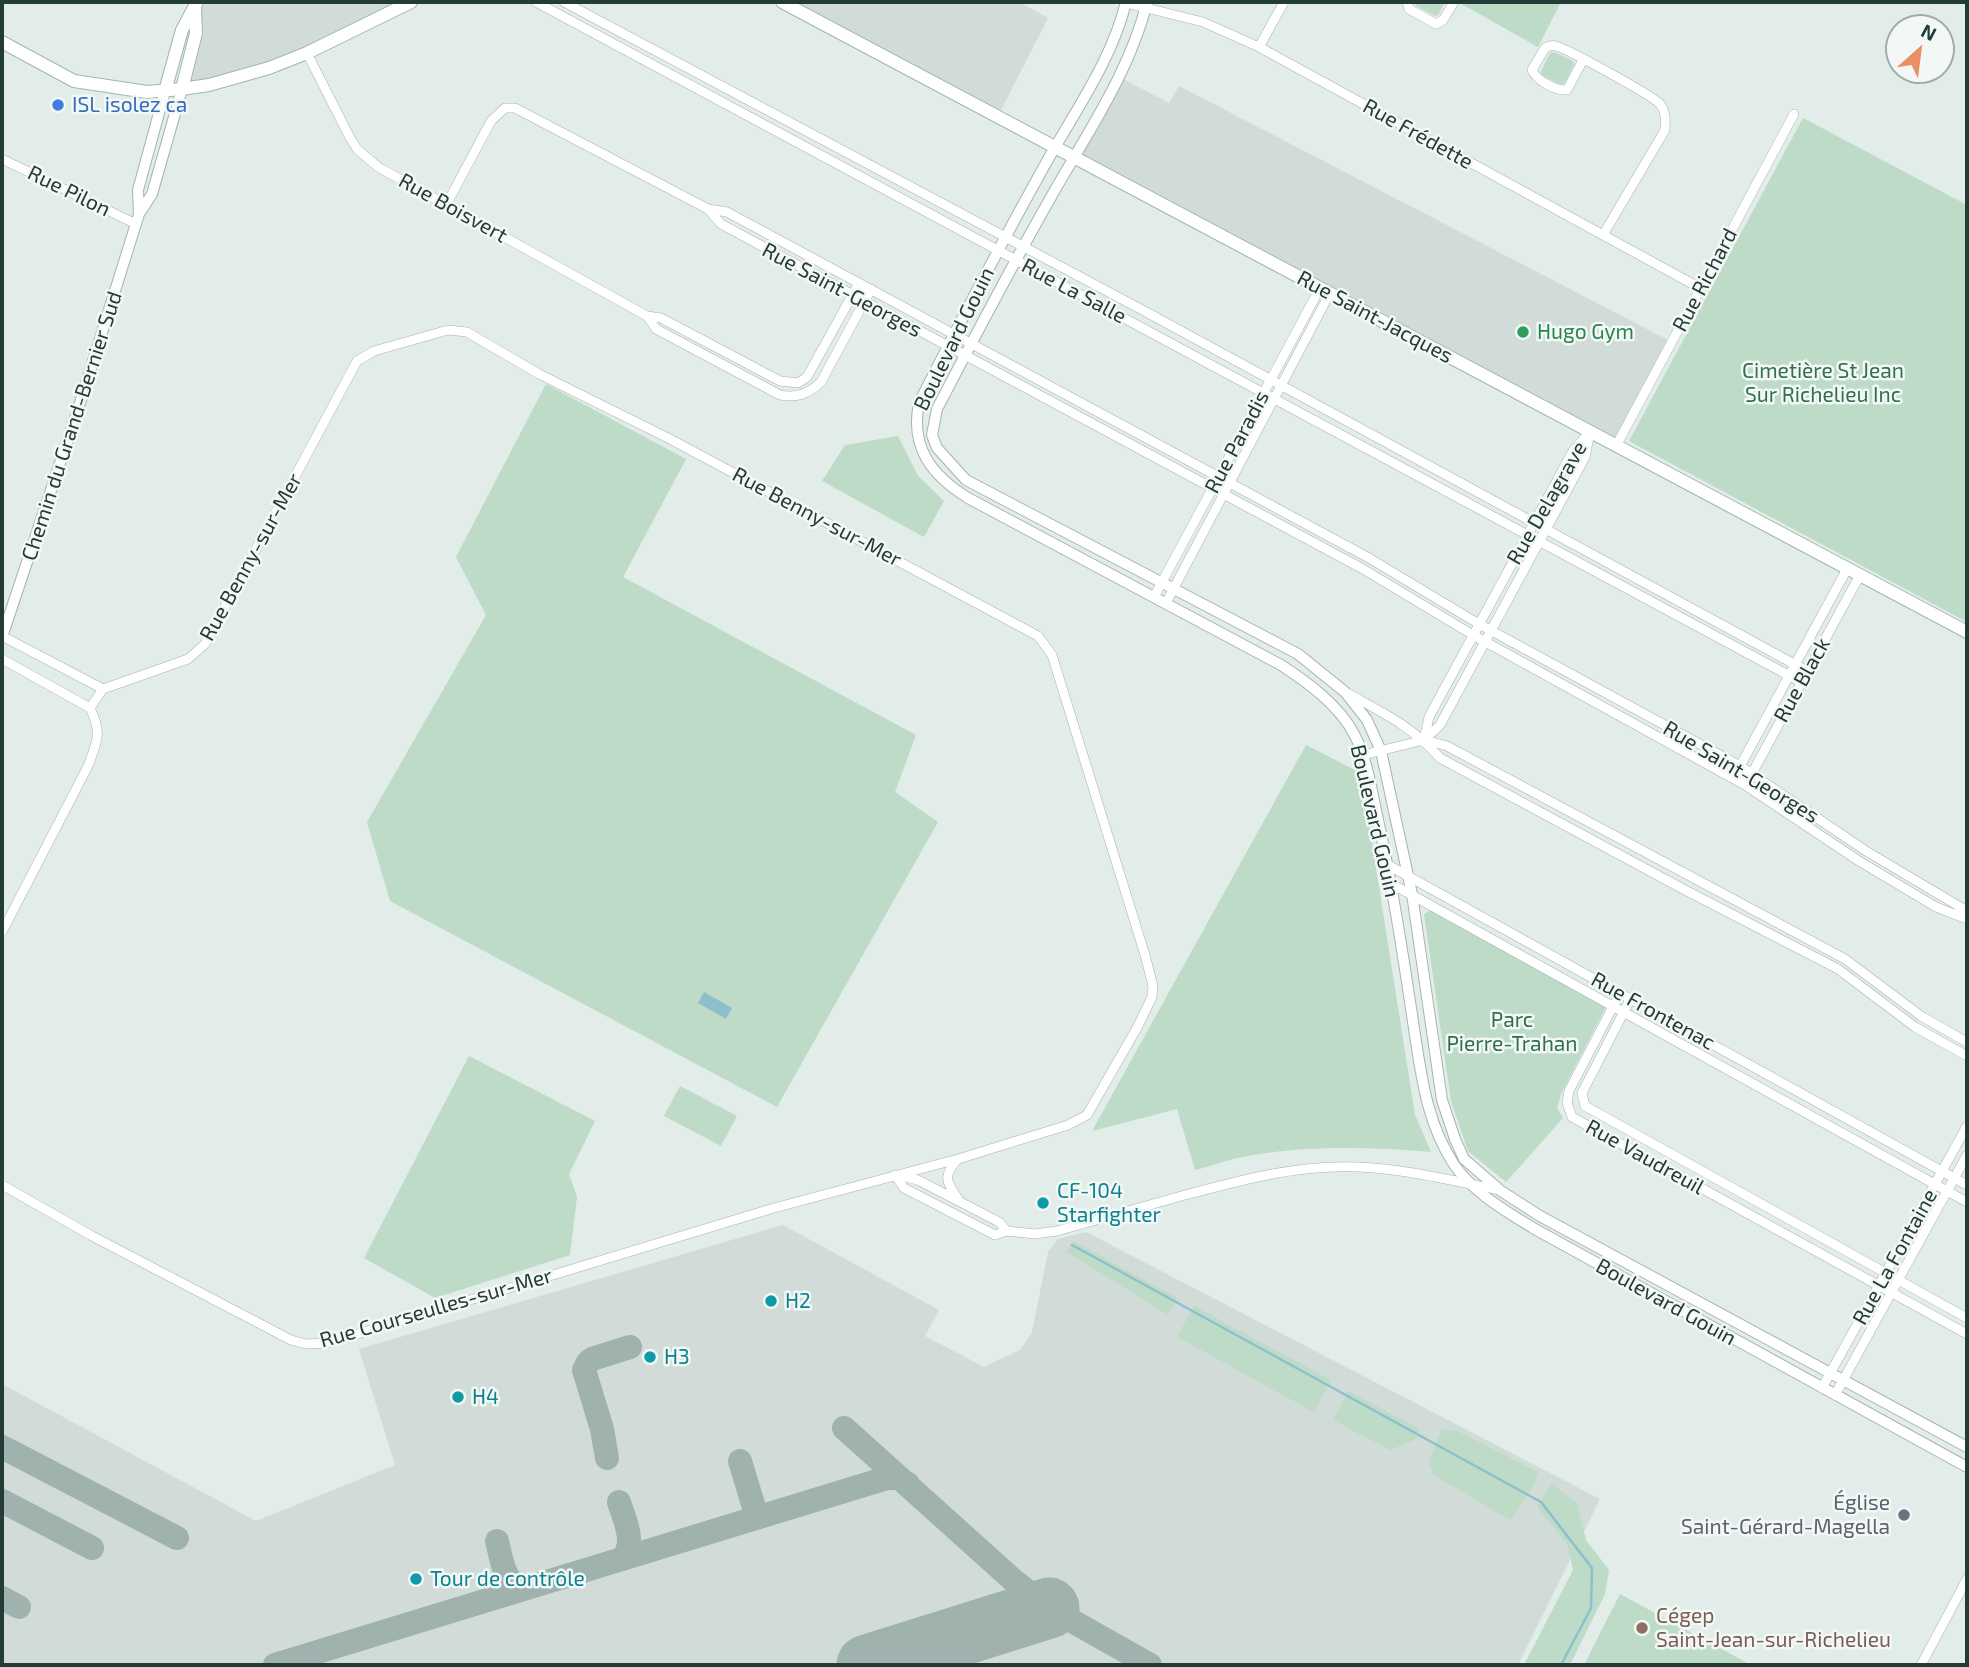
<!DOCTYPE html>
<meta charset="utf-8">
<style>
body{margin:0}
#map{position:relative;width:1969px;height:1667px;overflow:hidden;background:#e2ece8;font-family:"Exo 2",sans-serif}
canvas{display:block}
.frame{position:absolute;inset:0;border:4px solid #233c37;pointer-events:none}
.north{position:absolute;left:1885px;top:14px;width:70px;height:70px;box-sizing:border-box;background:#f3f8f6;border:2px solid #a0adaa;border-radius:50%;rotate:28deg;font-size:19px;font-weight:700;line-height:28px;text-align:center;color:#233c37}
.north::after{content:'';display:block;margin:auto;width:24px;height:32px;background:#ea8e63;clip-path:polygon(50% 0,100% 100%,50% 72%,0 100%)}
</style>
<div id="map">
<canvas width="1969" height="1667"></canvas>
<div class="frame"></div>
<div class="north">N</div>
</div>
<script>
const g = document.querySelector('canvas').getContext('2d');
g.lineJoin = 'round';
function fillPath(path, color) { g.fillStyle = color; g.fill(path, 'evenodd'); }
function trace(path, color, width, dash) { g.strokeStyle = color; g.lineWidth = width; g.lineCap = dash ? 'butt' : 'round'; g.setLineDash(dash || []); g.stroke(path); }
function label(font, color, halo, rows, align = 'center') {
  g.font = font + ' "Exo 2",sans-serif'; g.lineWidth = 5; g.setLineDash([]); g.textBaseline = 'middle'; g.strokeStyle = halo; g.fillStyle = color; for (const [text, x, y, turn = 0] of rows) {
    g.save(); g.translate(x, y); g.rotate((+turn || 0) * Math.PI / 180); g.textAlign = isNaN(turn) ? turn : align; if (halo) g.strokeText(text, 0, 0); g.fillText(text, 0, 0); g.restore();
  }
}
const built = new Path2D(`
 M197,2H411L307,53L182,89Z
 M782,2H1019L1048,18L998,116Z
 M1119,77L1169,103L1179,86L1672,342L1616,446L1074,157Z
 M783,1225L939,1310L925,1336L984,1367L1020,1350L1032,1332L1048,1252L1058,1239L1086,1232L1600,1499L1518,1665H2V1384L256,1521L395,1465L359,1349Z`);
const green = new Path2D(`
 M1415,2H1445L1438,15L1435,16L1416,6Z
 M1458,2H1561L1538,47Z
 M1554,52L1573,61L1574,65L1564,84L1561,85L1542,75L1541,71L1550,53Z
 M1803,118L1967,205V622L1629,441Z
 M546,384L686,459L623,577L916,735L895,792L938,822L777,1107L390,901L367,822L486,615L456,557Z
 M898,436L918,476L944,501L924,537L822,481L845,445Z
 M1306,745L1361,773L1415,1115L1431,1152C1368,1147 1305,1145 1242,1157C1226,1160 1211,1166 1195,1170L1177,1109L1092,1131Z
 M1437,906L1607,1005L1561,1094L1557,1108L1563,1118L1506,1182L1468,1151L1451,1101L1424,914Z
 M469,1056L595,1121L569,1174L577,1197L570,1255L435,1298L364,1258Z
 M680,1086L737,1116L721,1146L664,1116Z
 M1073,1241L1177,1298L1168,1315L1067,1252Z
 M1194,1306L1331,1380L1314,1412L1177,1337Z
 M1348,1391L1420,1429L1414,1440L1390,1450L1333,1420Z
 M1442,1429L1457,1431L1538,1472L1534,1485L1510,1520L1434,1475L1429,1462Z
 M1552,1484L1577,1503L1586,1540L1609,1570L1605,1594L1570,1665H1524L1573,1570L1567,1543L1537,1507Z
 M1620,1594L1751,1665H1584Z`);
const water = new Path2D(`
 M704,992L732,1008L726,1019L698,1003Z`);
const stream = new Path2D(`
 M1072,1245L1541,1502L1592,1568L1591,1608L1561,1665`);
const taxiway = new Path2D(`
 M844,1428L1013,1580L1049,1608L1150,1665
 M2,1447L177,1538
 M607,1458L602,1429L584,1370L588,1362L592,1359L630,1347
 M740,1461L753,1504
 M2,1501L92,1548
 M619,1502C624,1519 637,1543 622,1559
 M497,1541C502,1560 503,1582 523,1589
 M2,1598L19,1607
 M275,1665L887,1478H898L908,1484`);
const runway = new Path2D(`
 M867,1665L1049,1608`);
const minor = new Path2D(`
 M536,2L1801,682
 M564,2L1148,313L1807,671
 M1407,2L1409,9L1436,24L1443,20L1454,2
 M1126,3L1203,22L1259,47L1700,288
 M1259,47L1284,2
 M307,53L349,136L357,149L378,167L647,316L661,318L780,381L798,383L807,377L859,283
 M1583,60L1567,90C1556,91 1537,81 1532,70L1545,48C1549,46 1551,45 1556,46C1568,49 1653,96 1660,104C1667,113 1665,120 1665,130L1603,235
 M2,159L136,224
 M446,205L491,121L505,108H515L708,209L727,212L1369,558L1479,624L1740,766L1866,851L1967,911
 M708,209L721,224L1363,569L1473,635L1745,785L1859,861L1936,907L1967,919
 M647,316L656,329L780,395C797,398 809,394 821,382L871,289
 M1616,446L1794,114
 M1154,597L1320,288
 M1166,603L1330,293
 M2,636L103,689
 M2,659L90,708
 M1347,693C1383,713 1412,726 1440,758L1685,890L1838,969L1915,1027L1967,1056
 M1424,740L1429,717L1573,451L1588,434
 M1425,740L1447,746L1845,959L1921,1016L1967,1042
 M1363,755L1424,740L1440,725L1585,457L1590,432
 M1738,770L1847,569
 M1750,777L1860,575
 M1388,865L1967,1185
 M1392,884L1967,1202
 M2,932L88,766C98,740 102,733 90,708
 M1620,993L1569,1091L1567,1103L1572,1117L1967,1334
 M1631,998L1582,1093L1585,1106L1967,1318
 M957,1160C942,1177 947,1182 958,1199
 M895,1175L904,1188L995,1235L1007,1231L1035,1234L1057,1231C1100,1219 1142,1207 1185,1195C1242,1180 1299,1164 1358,1167C1406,1169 1453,1181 1500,1190
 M897,1175L918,1180L999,1222L1007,1231
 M2,1185L92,1236L291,1340L306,1344L328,1343L774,1208L958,1159L1068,1125L1087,1115L1138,1026L1152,997L1153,986L1145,955L1052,655L1038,636L670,439L539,374L467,332L448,330L374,351L357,361L205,644L188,659L103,689L90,708
 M1822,1388L1967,1126
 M1835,1395L1967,1155
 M1921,1665L1967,1579`);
const tertiary = new Path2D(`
 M1126,2C1112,60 1075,111 1046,163C1002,242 960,322 919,403C910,447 931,475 968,498L1281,665C1307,682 1339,705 1354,734C1367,758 1371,788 1377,815C1393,888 1404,961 1415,1035C1422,1081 1428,1126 1455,1166C1474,1193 1506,1211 1533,1228L1967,1467
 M1147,2C1130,72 1086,135 1051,197C1011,267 974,338 937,409L932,435L937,448L966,480L1298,654L1345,692L1367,720L1381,751L1412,894L1442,1100L1455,1139L1464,1159L1501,1191L1540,1216L1967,1447
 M139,214L138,190L165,91
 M2,637L79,406L139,214L152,194L182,89`);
const secondary = new Path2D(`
 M782,2L1967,632
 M2,42L74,81L147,92L182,89L209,85L269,68L307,53L411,2
 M182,89L196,33L195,8
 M165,91L182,30L197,2`);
const markers = [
 [58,105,7,"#3f7fe0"],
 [1523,332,7,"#2e9e5b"],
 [1043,1203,7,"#0f9aa8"],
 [771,1301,7,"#0f9aa8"],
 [650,1357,7,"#0f9aa8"],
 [458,1397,7,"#0f9aa8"],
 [1904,1515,7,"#6b7280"],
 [416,1579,7,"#0f9aa8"],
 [1642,1628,7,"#8d6e63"]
];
const shopNames = [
 ["ISL isolez ca",72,105]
];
const streetNames = [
 ["Rue Frédette",1418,134,29],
 ["Rue Pilon",69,191,26],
 ["Rue Boisvert",453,208,29],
 ["Rue Richard",1705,280,-62],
 ["Rue Saint-Georges",842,290,28],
 ["Rue La Salle",1074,291,28],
 ["Rue Saint-Jacques",1375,317,28],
 ["Boulevard Gouin",954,339,-64],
 ["Chemin du Grand-Bernier Sud",72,426,-72],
 ["Rue Paradis",1237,442,-62],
 ["Rue Delagrave",1547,503,-60],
 ["Rue Benny-sur-Mer",817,517,28],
 ["Rue Benny-sur-Mer",251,557,-61],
 ["Rue Black",1802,680,-61],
 ["Rue Saint-Georges",1741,772,31],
 ["Boulevard Gouin",1375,821,77],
 ["Rue Frontenac",1653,1011,29],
 ["Rue Vaudreuil",1645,1157,29],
 ["Rue La Fontaine",1895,1257,-61],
 ["Boulevard Gouin",1666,1302,29],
 ["Rue Courseulles-sur-Mer",436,1308,-16]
];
const leisureNames = [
 ["Hugo Gym",1537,332]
];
const parkNames = [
 ["Cimetière St Jean",1823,371],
 ["Sur Richelieu Inc",1823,395],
 ["Parc",1512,1020],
 ["Pierre-Trahan",1512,1044]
];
const cultureNames = [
 ["CF-104",1057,1191],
 ["Starfighter",1057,1215],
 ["H2",785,1301],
 ["H3",664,1357],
 ["H4",472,1397],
 ["Tour de contrôle",430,1579]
];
const worshipNames = [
 ["Église",1890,1503],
 ["Saint-Gérard-Magella",1890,1527]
];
const educationNames = [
 ["Cégep",1656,1616],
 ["Saint-Jean-sur-Richelieu",1656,1640]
];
fillPath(built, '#d1dbd7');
fillPath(green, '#bddbc7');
fillPath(water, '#8ebfcd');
trace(stream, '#8ebfcd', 2.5);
trace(taxiway, '#a0b2ad', 24);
trace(runway, '#a0b2ad', 61);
trace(minor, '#a5b4af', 10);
trace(tertiary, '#a5b4af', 12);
trace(secondary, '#a1b7b1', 14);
trace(minor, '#fff', 9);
trace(tertiary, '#fff', 10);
trace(secondary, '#fff', 12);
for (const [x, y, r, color] of markers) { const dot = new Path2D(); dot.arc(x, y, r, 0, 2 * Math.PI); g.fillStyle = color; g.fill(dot); trace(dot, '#f3f8f6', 2.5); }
label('21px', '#366cbe', '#f3f8f6', shopNames, 'left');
label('21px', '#233c37', '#f3f8f6', streetNames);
label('21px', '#27864d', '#f3f8f6', leisureNames, 'left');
label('21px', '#30704e', '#f3f8f6', parkNames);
label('21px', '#0d838f', '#f3f8f6', cultureNames, 'left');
label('21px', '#5b616d', '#f3f8f6', worshipNames, 'right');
label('21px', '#785e54', '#f3f8f6', educationNames, 'left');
</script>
